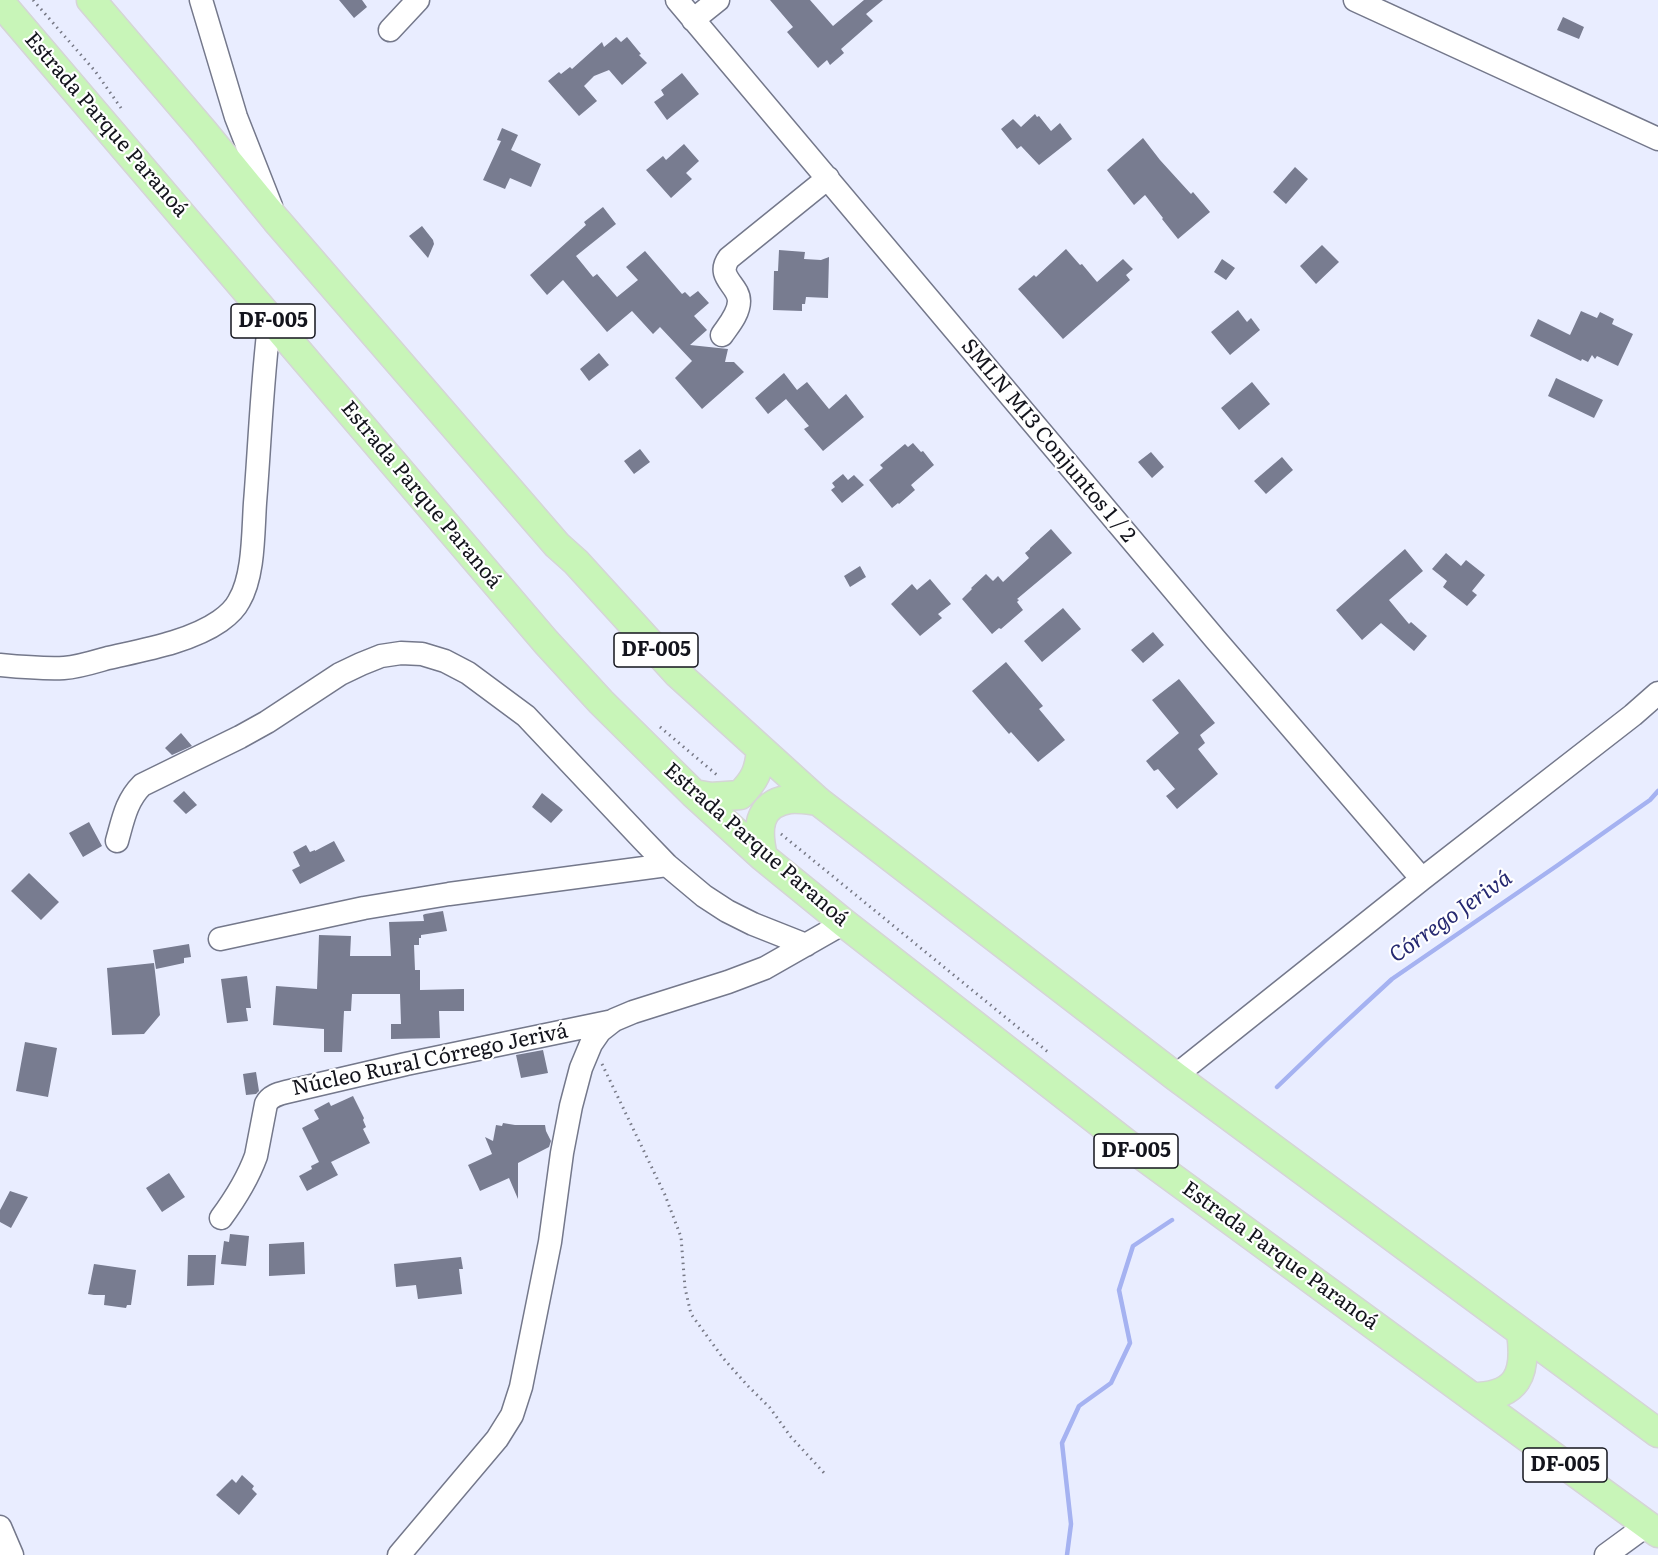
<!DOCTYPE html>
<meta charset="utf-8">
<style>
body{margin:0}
canvas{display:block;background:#e9edff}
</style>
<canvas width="1658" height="1555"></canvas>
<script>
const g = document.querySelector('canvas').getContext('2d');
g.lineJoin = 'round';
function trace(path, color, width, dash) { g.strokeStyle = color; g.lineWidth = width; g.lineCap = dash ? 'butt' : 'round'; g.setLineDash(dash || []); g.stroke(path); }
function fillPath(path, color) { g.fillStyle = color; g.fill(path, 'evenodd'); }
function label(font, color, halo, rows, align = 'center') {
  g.font = font + ' Literata,serif'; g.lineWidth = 4.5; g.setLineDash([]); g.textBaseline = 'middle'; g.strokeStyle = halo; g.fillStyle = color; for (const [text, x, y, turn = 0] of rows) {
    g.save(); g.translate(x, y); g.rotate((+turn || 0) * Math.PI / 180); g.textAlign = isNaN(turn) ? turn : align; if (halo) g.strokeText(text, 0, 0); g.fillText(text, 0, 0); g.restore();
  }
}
const stream = new Path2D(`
 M1277,1087L1326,1040L1392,979L1558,865L1650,800L1658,791
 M1067,1555L1071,1524L1062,1443L1079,1406L1111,1383L1130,1343L1119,1290L1133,1246L1172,1220`);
const building = new Path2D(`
 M339,0H362L367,7L354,18Z
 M770,0H810L833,26L864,0H883L866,14L873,21L841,49L844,53L830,65L827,60L818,68L787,32L793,27Z
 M1563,17L1584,27L1579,39L1557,30Z
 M616,37L621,42L627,37L641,54L639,55L647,63L622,85L609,70L594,76L584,86L597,101L579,116L548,81L559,72L561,74L570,67L572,69L602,42L604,47Z
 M682,73L699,94L667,120L654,102L664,95L661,90Z
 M1035,114L1037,117L1039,116L1051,131L1060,123L1072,139L1039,165L1021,146L1017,149L1001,129L1013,119L1021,127Z
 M502,128L518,135L511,150L541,164L531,187L510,178L505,189L483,180L501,141L497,140Z
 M1143,138L1160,160L1191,194L1193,192L1210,212L1178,239L1162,219L1163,218L1145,195L1134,205L1107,170Z
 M684,144L699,161L686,173L692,179L671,198L646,170L663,156L666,160Z
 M1295,167L1308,179L1286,204L1273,192Z
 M603,207L616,224L576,256L593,277L597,274L617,297L638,280L626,267L645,251L682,294L685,292L690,297L698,291L709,303L694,316L707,330L690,345L728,349L725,362H734L744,372L702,409L675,378L692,361L660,327L653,334L632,311L607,332L563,280L547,295L530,275L586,225L584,222Z
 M422,226L433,240L434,244L428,258L409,236Z
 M1322,245L1339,262L1316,284L1300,266Z
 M1066,249L1080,265L1082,264L1097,282L1123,259L1133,269L1126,275L1130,280L1063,339L1018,289L1034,275L1036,277Z
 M779,250L805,252L804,259L821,260L829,257L828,298L806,297L805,304H802V311L773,310L774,271H778Z
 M1222,259L1235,268L1226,280L1214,272Z
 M1238,310L1247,322L1251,318L1260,330L1230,355L1211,332Z
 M1581,311L1597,318L1600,312L1614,319L1612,324L1633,334L1618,366L1597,356L1595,359L1592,355L1588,362L1582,359L1581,361L1530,336L1538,319L1570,335Z
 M599,353L609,365L589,381L580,369Z
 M784,373L797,390L807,382L829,409L846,394L864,417L823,451L804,429L809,426L786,399L768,414L755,398Z
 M1556,378L1603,400L1594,418L1548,396Z
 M1252,382L1270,404L1239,430L1221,408Z
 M913,443L921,452L923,451L934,465L911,485L915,490L899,504L898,503L892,508L869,480L883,468L880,465L905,444L908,447Z
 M640,449L650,462L634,474L624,461Z
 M1151,452L1164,467L1152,478L1138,462Z
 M1282,457L1293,470L1266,494L1254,481Z
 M843,474L848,480L854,475L864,485L842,503L831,490L835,487L832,483Z
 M1051,529L1072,553L1017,599L1019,600L1017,602L1023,610L1001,629L999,628L992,634L962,599L972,589L971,588L986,574L993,581L998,576L1003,582L1029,558L1025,553L1030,549V548Z
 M1405,549L1423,571L1389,600L1409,624L1411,622L1427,636L1414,651L1381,623L1362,640L1336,610Z
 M1446,553L1461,566L1466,560L1485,575L1472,591L1477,595L1467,606L1443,587L1447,581L1432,569Z
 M860,566L866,577L850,587L844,576Z
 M930,579L951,604L938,614L942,618L920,636L891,604L912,584L917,590Z
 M1063,608L1081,629L1042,662L1024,641Z
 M1153,632L1164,645L1143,663L1131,650Z
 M1006,662L1043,706L1039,709L1065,740L1038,762L1011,732L1009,734L972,691Z
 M1179,679L1215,723L1200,735L1205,743L1198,749L1218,774L1177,809L1166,796L1175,789L1158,769L1154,771L1146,761L1179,733L1152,700Z
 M181,733L192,746L172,755L165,748Z
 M184,791L197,805L186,814L173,801Z
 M542,793L563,810L551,823L532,807Z
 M89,822L102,846L83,857L69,833Z
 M334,841L345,861L300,884L292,870L300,866L293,852L306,845L310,852L315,850V851Z
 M29,873L59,902L41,920L11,891Z
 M443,911L447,931L421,935V938H419V945H414L415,970H420V990L464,989V1011H439L440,1038L391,1039V1024H401L400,994H352L351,1011H344L342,1052H324V1029L273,1025L276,986L317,989L319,935L351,936L350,956H391L389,922L424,921L423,915L425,914Z
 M189,944L191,957L184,958V963L156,969L153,950Z
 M154,963L160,1015L144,1034L112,1035L107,968Z
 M247,976L251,1008H246L248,1021L227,1023L221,979Z
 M25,1042L57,1048L48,1097L16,1091Z
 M543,1050L548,1073L521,1078L516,1055Z
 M256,1072L259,1091L256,1094L246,1095L243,1074Z
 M353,1096L364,1118L363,1120L366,1127L363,1129L370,1143L331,1162L338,1175L307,1191L299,1176L312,1169L311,1166L319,1162L302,1128L319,1119L314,1110L329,1102L331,1106Z
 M503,1123L515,1125H545L546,1131L551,1141L549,1147L518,1163V1199L509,1178L480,1191L468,1165L492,1154L485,1137L493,1141L496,1125L502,1126Z
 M169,1173L185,1197L162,1212L146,1188Z
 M10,1191L28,1197L11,1228L0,1222V1210Z
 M230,1234L249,1236L246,1266L221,1264L224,1241L229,1242Z
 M304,1242L305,1274L269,1276V1244Z
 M188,1255H216L214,1285L187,1286Z
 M461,1257L463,1269H459L462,1294L418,1299L416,1285L396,1287L394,1264Z
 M94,1264L136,1270L131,1305H127L126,1308L104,1305L105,1295H94L88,1294Z
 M242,1475L254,1486L252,1489L257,1494L239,1515L216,1495L232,1479L236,1483Z`);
const path = new Path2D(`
 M33,0L95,71L121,108
 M660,727L717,775
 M781,834L1048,1052
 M602,1064L665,1195L681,1237L685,1288L691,1314L723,1358L747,1385L770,1408L791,1437L826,1475`);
const minor = new Path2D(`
 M201,0L236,117L271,206
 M677,0L1216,640L1422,879
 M1355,0L1658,139
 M693,20L718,0
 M390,30L418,0
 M722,335C728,326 739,314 739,301C739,285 715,277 729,258L828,178
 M0,665C21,667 43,669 64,668C79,667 94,662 108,658C143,650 190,642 220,621C227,616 235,609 239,601C254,576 253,533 255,503C260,441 262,379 270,317
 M117,841C123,820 126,801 142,785L240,737L267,722L340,674L361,664L381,656L401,653L422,654L445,661L468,673L526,716L643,840L667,865L704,896L727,911L753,924L806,945
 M220,939L364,908L449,894L667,865
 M1175,1076L1422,879L1633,715L1658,693
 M221,1218C235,1199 248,1178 256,1156L266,1104C270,1096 278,1094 286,1092L406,1064L613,1021
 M0,1527L12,1555
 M399,1555L497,1439L512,1415L521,1387L550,1242L562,1153L571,1106L581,1068L591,1044L600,1031L614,1020L633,1012L728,982L765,968L844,923
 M1606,1555L1647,1525`);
const major = new Path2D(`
 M91,0L204,132L276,220L557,545L576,562L678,674L818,801L1175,1076L1658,1433
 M0,2L546,642L601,702L694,794L763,857L844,923L1136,1151L1658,1533
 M694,794L711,797L740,795C755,780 759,771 761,750
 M763,857C757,831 756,804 790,799C799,798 810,800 818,801
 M1472,1397C1518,1397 1527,1374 1521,1332`);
const shields = [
 [273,321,84],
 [656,650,84],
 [1136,1151,84],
 [1565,1465,84]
];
const shieldNames = [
 ["DF-005",273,321],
 ["DF-005",656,650],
 ["DF-005",1136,1151],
 ["DF-005",1565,1465]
];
const streetNames = [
 ["Estrada Parque Paranoá",106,125,49],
 ["SMLN MI3 Conjuntos 1 / 2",1048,441,50],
 ["Estrada Parque Paranoá",421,495,50],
 ["Estrada Parque Paranoá",756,845,41],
 ["Núcleo Rural Córrego Jerivá",430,1060,-12],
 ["Estrada Parque Paranoá",1280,1256,36]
];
const waterNames = [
 ["Córrego Jerivá",1451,917,-35]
];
trace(stream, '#a5b2f1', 4.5);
fillPath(building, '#787c90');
trace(minor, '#74788b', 25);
trace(major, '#d5d5d6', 31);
trace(path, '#777986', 3, [1.5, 4.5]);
trace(minor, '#fff', 22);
trace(major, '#c8f5b8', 28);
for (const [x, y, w] of shields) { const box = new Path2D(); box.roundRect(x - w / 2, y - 17, w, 34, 4.5); g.fillStyle = '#fff'; g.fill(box); trace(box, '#13141c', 1.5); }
label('bold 20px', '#13141c', null, shieldNames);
label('21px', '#13141c', '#fff', streetNames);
label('italic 22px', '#262971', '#fff', waterNames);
</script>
